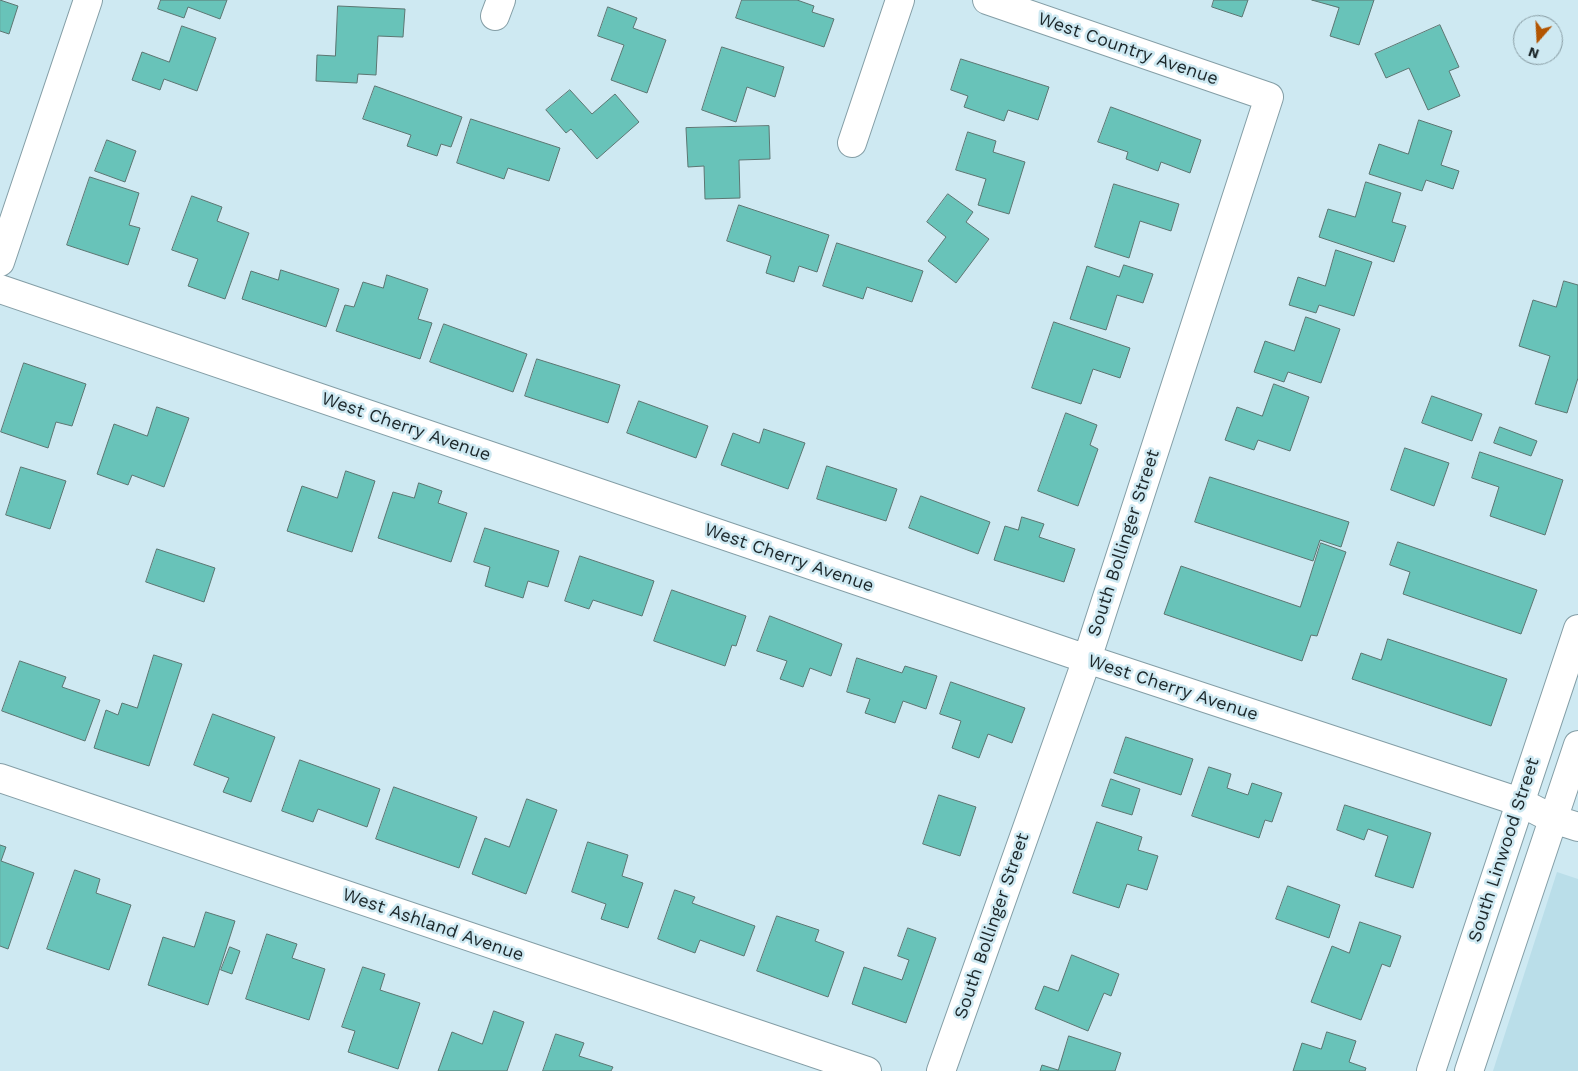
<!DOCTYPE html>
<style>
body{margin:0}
#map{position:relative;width:1578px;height:1071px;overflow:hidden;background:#cee9f2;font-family:"Work Sans",sans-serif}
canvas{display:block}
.north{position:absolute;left:1513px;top:15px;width:50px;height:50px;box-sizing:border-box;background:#cee9f2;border:1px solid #879ba2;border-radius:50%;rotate:199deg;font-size:14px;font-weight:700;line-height:20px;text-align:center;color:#1c272a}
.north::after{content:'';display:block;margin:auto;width:18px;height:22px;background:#b35501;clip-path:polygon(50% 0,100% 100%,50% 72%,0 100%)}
</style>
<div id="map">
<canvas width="1578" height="1071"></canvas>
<div class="north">N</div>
</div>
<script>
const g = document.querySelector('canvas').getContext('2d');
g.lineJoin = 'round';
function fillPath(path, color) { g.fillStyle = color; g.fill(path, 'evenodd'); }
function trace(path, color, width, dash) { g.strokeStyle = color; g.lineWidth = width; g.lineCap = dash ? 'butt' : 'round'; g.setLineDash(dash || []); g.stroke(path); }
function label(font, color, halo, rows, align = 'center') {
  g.font = font + ' "Work Sans",sans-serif'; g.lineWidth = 5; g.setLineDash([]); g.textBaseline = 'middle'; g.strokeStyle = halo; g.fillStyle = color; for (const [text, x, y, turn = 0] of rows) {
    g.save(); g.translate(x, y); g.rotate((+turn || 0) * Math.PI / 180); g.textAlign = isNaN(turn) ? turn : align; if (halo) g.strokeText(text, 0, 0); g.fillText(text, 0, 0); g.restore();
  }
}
const built = new Path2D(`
 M1557,872L1578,879V1071H1493Z`);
const building = new Path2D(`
 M0,0L18,6L9,34L0,31Z
 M161,0H227L220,19L188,7L184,18L158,9Z
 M742,0H797L814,6L812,12L834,19L824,47L736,18Z
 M1214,0H1248L1242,17L1212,7Z
 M1312,0H1374L1359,45L1330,36L1339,8Z
 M338,6L405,9L403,37L378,36L376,75L358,74L357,83L316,81L317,55L335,56Z
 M608,7L637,18L633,28L666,40L647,93L611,80L624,45L598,36Z
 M1440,25L1459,67L1449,71L1460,96L1428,110L1409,68L1386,78L1375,54Z
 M182,26L216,38L197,91L164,79L160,90L132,80L142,52L169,62Z
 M722,47L784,67L775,97L747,87L736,122L702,110Z
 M961,59L1049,87L1038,120L1008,110L1004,121L964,107L968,96L951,90Z
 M375,86L462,117L451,147L441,144L437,156L407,146L411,135L363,119Z
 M570,90L592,114L615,94L639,122L597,159L571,129L566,133L546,110Z
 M1111,107L1201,140L1190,173L1161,162L1158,171L1126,159L1128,152L1098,142Z
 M471,119L560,148L549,181L508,168L504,179L457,163Z
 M1419,120L1452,131L1441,165L1459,171L1453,189L1426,180L1422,191L1369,174L1379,144L1408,154Z
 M769,126L770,159L739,160L740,198L705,199L704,166L688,167L686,128Z
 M968,132L996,141L993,152L1025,162L1009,214L978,205L986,179L956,170Z
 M107,140L136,151L125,182L95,171Z
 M90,177L139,193L129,225L140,228L128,265L67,245Z
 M1366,182L1401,193L1392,222L1406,226L1394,262L1319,237L1328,209L1355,217Z
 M1114,184L1179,204L1171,231L1140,221L1129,258L1095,247Z
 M948,194L973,212L966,222L989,239L956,283L928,261L946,237L927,222Z
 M192,196L222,207L217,221L249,233L225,299L188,286L198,259L172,250Z
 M739,205L829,235L817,272L799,266L794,282L766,273L771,256L727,241Z
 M837,243L923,271L912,302L867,287L863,299L823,286Z
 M1336,250L1372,262L1354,316L1319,305L1316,313L1289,305L1298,277L1325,286Z
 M1124,265L1153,274L1143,303L1117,295L1106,330L1070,319L1087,266L1119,277Z
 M281,270L339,289L326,327L242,299L251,271L278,280Z
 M387,275L428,289L418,319L432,323L420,359L336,331L345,305L354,307L363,282L383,288Z
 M1564,281L1578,285V378L1567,413L1535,404L1550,356L1519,346L1533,300L1556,307Z
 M1306,317L1340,329L1321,383L1288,372L1284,382L1254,372L1265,341L1294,351Z
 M1054,322L1130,348L1120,378L1093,369L1081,404L1032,388Z
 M444,324L527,354L513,392L430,362Z
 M537,359L620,385L608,423L525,396Z
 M24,363L86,384L72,426L56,422L48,448L1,432Z
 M1274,384L1309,397L1290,451L1258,440L1254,450L1225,440L1237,407L1262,416Z
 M1432,396L1482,414L1472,441L1422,423Z
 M639,401L708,426L696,458L627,433Z
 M157,407L189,418L164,487L132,475L128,485L97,474L114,424L147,436Z
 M1066,413L1097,425L1090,445L1098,449L1078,506L1038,491Z
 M1500,427L1537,441L1531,456L1494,443Z
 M764,429L805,443L788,489L721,465L733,433L759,443Z
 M1405,448L1449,463L1434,506L1391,490Z
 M1480,452L1563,480L1545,535L1490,516L1499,487L1472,478Z
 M827,466L897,489L886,521L817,499Z
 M21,467L66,481L50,529L6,515Z
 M346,471L375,481L352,552L287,531L302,486L337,498Z
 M1210,477L1349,522L1341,547L1320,540L1313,561L1195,522Z
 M419,483L442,491L438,503L467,513L451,562L378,538L393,492L414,498Z
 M921,496L990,522L978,554L909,528Z
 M1022,517L1044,524L1039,537L1075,549L1064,582L994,560L1005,526L1018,530Z
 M485,528L559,551L548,587L528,581L523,598L485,586L490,567L474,562Z
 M1398,542L1537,590L1521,634L1403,594L1410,572L1390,565Z
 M1321,543L1346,552L1317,636L1311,635L1302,661L1164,614L1181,566L1300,607Z
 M157,549L215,568L204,602L146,582Z
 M580,556L654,581L642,616L593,600L589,609L565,601Z
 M672,590L746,616L736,646L732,645L725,666L654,641Z
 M770,616L842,644L831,676L810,668L803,687L780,679L787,661L757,651Z
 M1388,639L1507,679L1491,726L1352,679L1361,653L1381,660Z
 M154,655L182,664L149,766L94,748L106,710L118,715L122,703L137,708Z
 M857,658L902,673L905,666L937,676L926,709L903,701L895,723L865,713L870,699L847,692Z
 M20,661L66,677L62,687L100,700L85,741L2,711Z
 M951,682L1025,708L1012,743L988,734L979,758L952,748L961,721L940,714Z
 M213,714L275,737L251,802L223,792L229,778L194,765Z
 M1126,737L1193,759L1181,795L1114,773Z
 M300,760L380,789L367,827L318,809L313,822L282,811Z
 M1209,767L1231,774L1227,788L1248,795L1252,783L1282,793L1272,822L1265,820L1259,838L1192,816Z
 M1111,779L1140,789L1132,815L1102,806Z
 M394,787L477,817L459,868L376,839Z
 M939,795L976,807L960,856L923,844Z
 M527,799L557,810L526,894L472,874L485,838L509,847Z
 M1345,805L1431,833L1413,888L1375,876L1388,836L1368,829L1364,840L1337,830Z
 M1097,822L1142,837L1138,850L1158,856L1147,890L1127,884L1119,908L1073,893Z
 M588,842L628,855L622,876L643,883L628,928L601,919L606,904L572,892Z
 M0,845L6,847L1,861L34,873L8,949L0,946Z
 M75,870L100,879L96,893L131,905L109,970L47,949Z
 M1288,886L1340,905L1329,938L1276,919Z
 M675,890L695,897L692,903L755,926L744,956L700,940L695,953L658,939Z
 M206,912L235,921L208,1005L148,985L163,937L194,947Z
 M777,916L819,930L815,941L844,952L828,997L757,971Z
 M1360,922L1401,936L1390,967L1382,964L1361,1020L1311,1002L1332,946L1349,953Z
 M908,928L936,938L906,1023L852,1004L864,967L902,980L909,960L898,956Z
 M267,934L297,944L292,958L325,969L309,1020L246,999Z
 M230,947L240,951L232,974L221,970Z
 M1072,955L1119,974L1111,996L1104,993L1088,1031L1035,1009L1044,986L1058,991Z
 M363,967L385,974L380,990L420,1003L398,1069L348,1052L355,1031L342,1027Z
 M494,1011L524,1022L507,1071H438L452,1032L482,1044Z
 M1327,1032L1356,1041L1349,1062L1366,1068L1365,1071H1293L1302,1043L1321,1049Z
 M556,1034L584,1043L579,1056L613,1067L611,1071H543Z
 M1069,1036L1121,1053L1115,1071H1040L1042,1065L1058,1070Z`);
const minor = new Path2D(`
 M495,16L501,0
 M852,143L900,0
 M0,262L88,0
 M0,289L1087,659L1520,802L1553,819L1578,827
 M0,778L867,1071
 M941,1071L1087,659L1269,97L987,0
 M1431,1071L1578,629
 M1469,1071L1578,745`);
const streetNames = [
 ["West Country Avenue",1128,49,19],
 ["West Cherry Avenue",406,427,19],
 ["South Bollinger Street",1124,543,-72],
 ["West Cherry Avenue",789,558,19],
 ["West Cherry Avenue",1173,688,18],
 ["South Linwood Street",1504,850,-72],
 ["West Ashland Avenue",433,925,19],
 ["South Bollinger Street",992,926,-71]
];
fillPath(built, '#badee9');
fillPath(building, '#68c3b9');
trace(building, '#5c7672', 1);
trace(minor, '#849ea6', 30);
trace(minor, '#fff', 28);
label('18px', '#1c272a', '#cee9f2', streetNames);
</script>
